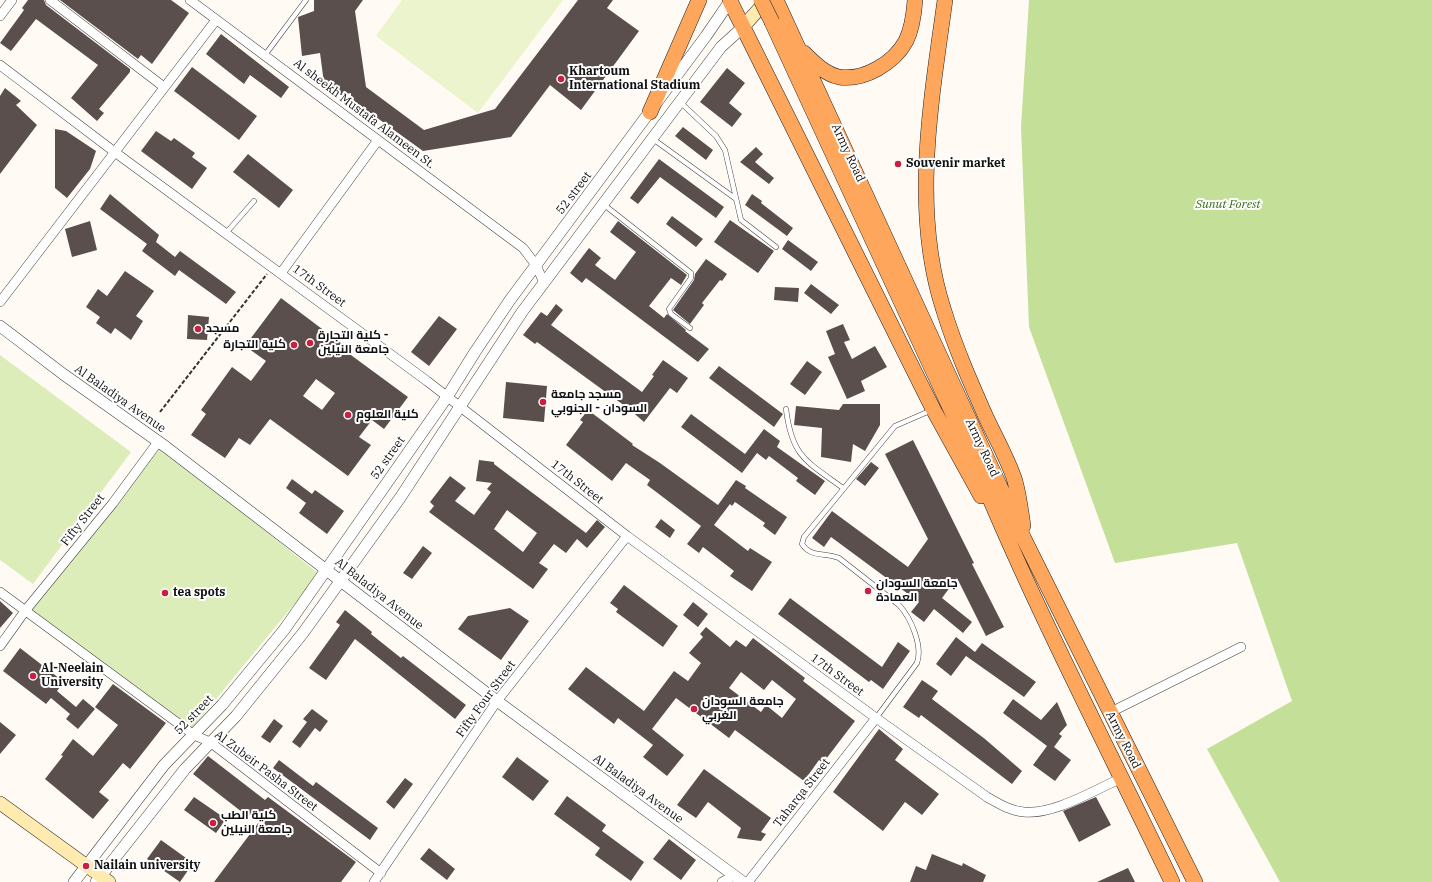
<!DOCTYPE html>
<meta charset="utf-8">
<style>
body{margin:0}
canvas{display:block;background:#fffbf4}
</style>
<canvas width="1432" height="882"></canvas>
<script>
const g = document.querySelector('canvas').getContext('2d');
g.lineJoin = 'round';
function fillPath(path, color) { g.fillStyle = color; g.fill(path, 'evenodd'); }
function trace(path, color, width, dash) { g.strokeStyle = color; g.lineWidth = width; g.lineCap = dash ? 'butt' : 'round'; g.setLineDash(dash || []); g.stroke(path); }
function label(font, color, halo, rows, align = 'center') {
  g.font = font + ' "IBM Plex Serif",Cairo,serif'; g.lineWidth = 4; g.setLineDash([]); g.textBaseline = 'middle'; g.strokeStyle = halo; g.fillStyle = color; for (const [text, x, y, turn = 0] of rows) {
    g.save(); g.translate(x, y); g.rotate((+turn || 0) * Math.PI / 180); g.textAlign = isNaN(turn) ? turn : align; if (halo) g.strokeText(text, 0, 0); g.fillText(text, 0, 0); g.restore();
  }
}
const green = new Path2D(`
 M0,355L131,452L33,584L0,560Z
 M161,447L319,574L192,728L30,609Z`);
const forest = new Path2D(`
 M1029,0H1432V882H1280L1207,749L1292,701L1237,543L1115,563L1029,327L1021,127Z`);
const pitch = new Path2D(`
 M402,0H563L478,113L376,36Z`);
const building = new Path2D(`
 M28,0H44L46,5L130,69V72L99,109L104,113L97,121L71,98L98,65L36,19L11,51L0,43L24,10L22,8Z
 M60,0H171L189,13L152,64L141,55L138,59Z
 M314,0H363L355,11L366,87L424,130L495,109L578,0H613L607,8L639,31L581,110L550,85L511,137L423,151L351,99V93L341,95L324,83L320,53L302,56L298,17L314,11Z
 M221,34L289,87L281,98L250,75L244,84L206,54Z
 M192,67L257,116L239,140L174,91Z
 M727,68L745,83L729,103L742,114L732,127L700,102Z
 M5,88L21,101L16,105L37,125L0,174V96Z
 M683,127L713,150L706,160L675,136Z
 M55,129L66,131L96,151L90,169L67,198L55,188Z
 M156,131L171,141L174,138L195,153L192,157L207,168L192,189L141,151Z
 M756,147L763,154L755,162L774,178L769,184L740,162Z
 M248,154L293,190L279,208L233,172Z
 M659,159L724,207L716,218L660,177L638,204L630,198Z
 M110,194L159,235L156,242L175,257L180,251L236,292L226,304L179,270L175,276L142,251L147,244L100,209Z
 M752,194L762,201L761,203L793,228L787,236L745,205Z
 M672,216L703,239L696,247L666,224Z
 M730,220L774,251L758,273L714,242Z
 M90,221L97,250L72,257L65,229Z
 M618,221L687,275L681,285L671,278L649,306L664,318L667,314L686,330L685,331L709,349L698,362L586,278L582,283L570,273L589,248L601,258L595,265L615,280L636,252L610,232Z
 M788,240L818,262L811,271L782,249Z
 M706,259L727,274L722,281L720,280L702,303L704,305L690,324L673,310L694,280L695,274Z
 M125,271L154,291L136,316L143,321L131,340L115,328L111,334L96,323L100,317L86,307L98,289L107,296Z
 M811,284L839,305L831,314L804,293Z
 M775,287L799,288L798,302L774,300Z
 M281,298L342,344L340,347L408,397L384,429L372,420L359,437L371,445L348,476L270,419L250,445L239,438L225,458L191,435L206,414L201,410L232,367L251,381L266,361L245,346ZM316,379L335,393L322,410L303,396Z
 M556,304L563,310L551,325L642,392L654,376L652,375L663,360L688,378L677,393L670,388L644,422L629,409L537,342L535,344L523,335L541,312L547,316Z
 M188,315L209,317L207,340L187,339Z
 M439,316L457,329L429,366L411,352Z
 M843,324L850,340L844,342L852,359L875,346L887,367L861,381L865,391L847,399L828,357L835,354L826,331Z
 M807,361L822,372L805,395L790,384Z
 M719,366L783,414L774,427L709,378Z
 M506,382L547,386L544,422L503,418Z
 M843,404H880V425L865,451L853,444L851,462L821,457L822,428L794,425L796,406L839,410Z
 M588,410L633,444L632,445L660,463L718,505L736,480L746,486L745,488L787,517L775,535L763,526L765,523L735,502L732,506L730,504L714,525L748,551L750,548L772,562L752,591L730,576L734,571L703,547L699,553L687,544L701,526L647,485L650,480L626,463L612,481L566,445L583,422L580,420Z
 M691,414L745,454L764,429L780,441L777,447L825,481L815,495L796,481L798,478L769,456L766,460L757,453L742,473L681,427Z
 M913,440L960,535L974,563L972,564L1004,627L986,636L957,578L942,598L972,622L963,633L934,609L924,622L911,612L919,602L831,537L824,547L812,538L832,511L908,567L928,539L885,454Z
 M479,460L494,462V464L586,533L597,520L605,527L587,548L577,539L566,553L554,544L539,563L548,569L533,589L429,512L434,506L430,502L450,476L466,488L455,501L474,515L491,492L487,489L492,483L476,481ZM507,510L537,533L523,552L494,529Z
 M871,462L879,468L865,486L856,479Z
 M292,479L312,494L315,490L344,511L327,534L299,513L306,503L286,488Z
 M661,519L675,530L670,538L655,527Z
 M423,546L432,553L412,579L403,573Z
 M624,585L678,626L663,647L616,612L618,609L610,603Z
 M790,598L882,667L898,642L910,651L883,689L871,680L869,682L778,614Z
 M0,601L13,613L0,628Z
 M693,602L708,614L698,627L683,615Z
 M510,608L529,621L501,660L458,629L468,616Z
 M345,610L372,632L371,634L401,658L403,656L466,705L455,719L355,639L326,680L309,668L340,625L336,622Z
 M706,627L730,647L736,640L746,647L753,638L805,678L803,681L855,721L823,763L819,760L804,781L735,730L729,738L676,698L652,729L684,755L667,776L643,757L653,745L618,718L614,724L568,689L586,667L644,711L674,671L688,681L701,663L689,653L703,637L700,634ZM741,672L764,690L772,680L796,699L782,718L766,705L761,712L729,688Z
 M956,637L975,652L982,643L1036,682L1024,697L966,656L951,676L936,664Z
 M20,648L64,682L57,691L76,707L83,699L95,709L78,729L66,719L70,714L51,698L46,704L3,671Z
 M922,680L938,691L932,699L985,739L1022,771L1012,784L921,715L919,718L903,707Z
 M113,684L166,723L130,769L123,763L99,792L109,800L93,819L45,779L63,756L61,755L73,739L93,756L118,725L95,707Z
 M1013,699L1041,720L1057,702L1067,725L1059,734L1062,736L1054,747L1071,760L1055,781L1033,765L1047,746L1003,713Z
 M312,709L328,721L320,732L315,728L300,748L292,742L307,722L303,719Z
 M274,719L283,726L270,743L261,737Z
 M0,722L16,735L0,754Z
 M879,729L903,749L895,760L939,794L922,815L905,802L883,831L833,792Z
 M208,756L265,800L268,797L356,862L341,882H214L259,822L243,811L242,812L193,774Z
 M517,757L549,781L533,801L502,777Z
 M279,760L313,786L316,782L378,828L370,840L273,768Z
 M704,769L771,818L761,832L766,834L761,841L737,838L741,828L708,802L696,818L677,805Z
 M405,778L413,784L394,809L386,802Z
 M567,796L606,825L602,831L644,862L631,881L595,855L600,848L554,814Z
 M194,797L226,819L216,833L184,810Z
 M1096,797L1111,825L1079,842L1063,811Z
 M669,839L696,860L681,880L653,859Z
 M161,840L193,863L180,882L147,859Z
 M429,848L455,869L447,880L420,859Z
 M932,854L962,866L963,863L986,875L983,882H910L916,866L926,870Z
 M1128,868L1135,882H1097Z`);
const path = new Path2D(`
 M160,412L267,274`);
const service = new Path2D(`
 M265,55L306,0
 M680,102L716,136L725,150L741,220L776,247
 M653,139L736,199
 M603,204L691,273V278L669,309L671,314L690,328
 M226,233L254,201
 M786,409C792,457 806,461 843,488
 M876,718L917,663C923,646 911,618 899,605L839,558C825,552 811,558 802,544L804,537L895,426L932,410`);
const minor = new Path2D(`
 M50,0L164,87
 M190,0L523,248L536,265L544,283
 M0,16L12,0
 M0,65L116,153L427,381L627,536L876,718L987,797C998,803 1010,811 1024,812C1054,815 1094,790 1122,778
 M281,273L378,140
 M0,302L216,20
 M0,592L194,735L210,742L381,873
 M0,646L25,611L113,503L158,442
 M1109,713L1241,647
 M374,882L497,701L627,536
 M722,882L734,876
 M748,882L876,718`);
const tertiary = new Path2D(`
 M0,326L63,374L166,447L497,701L743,882
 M74,882L164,765L222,705L284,630L447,397L475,352L510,300L706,36L730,1
 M96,882L185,769L236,716L303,633L400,498L522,312L721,47L743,27`);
const secondary = new Path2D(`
 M743,27L767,0
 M0,803L109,882`);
const trunk = new Path2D(`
 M776,0L1024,539L1195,882
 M945,0C931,102 911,211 944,311C955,347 970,381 985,415C995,437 1008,459 1015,481C1019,496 1021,511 1023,526
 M730,1L933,409L981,496
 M772,22L971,453C1030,599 1104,740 1172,882
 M804,53C814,63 825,74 839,77C864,81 894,63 906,41C912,29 914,14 915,0
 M650,112C666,75 683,37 699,0`);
const trunkBridge = new Path2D(`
 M761,0L772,22`);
const markers = [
 [561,79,4,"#cc1e40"],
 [898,164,4,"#cc1e40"],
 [198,329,4,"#cc1e40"],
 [310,343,4,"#cc1e40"],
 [294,345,4,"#cc1e40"],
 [543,402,4,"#cc1e40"],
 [348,415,4,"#cc1e40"],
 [868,591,4,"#cc1e40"],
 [165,593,4,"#cc1e40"],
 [33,676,4,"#cc1e40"],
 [694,709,4,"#cc1e40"],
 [213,823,4,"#cc1e40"],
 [86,866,4,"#cc1e40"]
];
const poiNames = [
 ["Khartoum",569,72],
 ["International Stadium",569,86],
 ["Souvenir market",906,164],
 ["مسجد",206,329],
 ["كلية التجارة -",318,336],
 ["جامعة النيلين",318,350],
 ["كلية التجارة",286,345,"right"],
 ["مسجد جامعة",551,395],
 ["السودان - الجنوبي",551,409],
 ["كلية العلوم",356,415],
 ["جامعة السودان",876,584],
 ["العمادة",876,598],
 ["tea spots",173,593],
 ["Al-Neelain",41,669],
 ["University",41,683],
 ["جامعة السودان",702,702],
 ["الغربي",702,716],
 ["كلية الطب",221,816],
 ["جامعة النيلين",221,830],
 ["Nailain university",94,866]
];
const streetNames = [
 ["Al sheekh Mustafa Alameen St.",364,114,37],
 ["Army Road",848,153,65],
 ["52 street",574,193,-53],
 ["17th Street",319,286,36],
 ["Al Baladiya Avenue",120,399,35],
 ["Army Road",982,448,65],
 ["52 street",388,458,-55],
 ["17th Street",577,482,38],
 ["Fifty Street",83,520,-52],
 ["Al Baladiya Avenue",379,594,38],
 ["17th Street",837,675,36],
 ["Fifty Four Street",486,699,-54],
 ["52 street",194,715,-46],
 ["Army Road",1123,740,63],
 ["Al Zubeir Pasha Street",266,771,37],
 ["Al Baladiya Avenue",638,789,36],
 ["Taharqa Street",802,793,-52]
];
const parkNames = [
 ["Sunut Forest",1228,205]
];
fillPath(green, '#dcedba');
fillPath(forest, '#c3df98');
fillPath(pitch, '#ecf4cd');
fillPath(building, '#5a4f4c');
trace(service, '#444', 5.5);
trace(minor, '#444', 10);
trace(tertiary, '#444', 12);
trace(secondary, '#333', 14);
trace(trunk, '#222', 16);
trace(path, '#333', 2, [4, 2]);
trace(service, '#fff', 4.5);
trace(minor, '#fff', 9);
trace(tertiary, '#fff', 11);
trace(secondary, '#ffeaaf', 13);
trace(trunk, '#fea65c', 15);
trace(trunkBridge, '#222', 16, []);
trace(trunkBridge, '#fea65c', 15);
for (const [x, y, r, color] of markers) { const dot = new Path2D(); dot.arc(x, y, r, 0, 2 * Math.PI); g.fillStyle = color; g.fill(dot); trace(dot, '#fff', 1.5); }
label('bold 12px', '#111', '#fff', poiNames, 'left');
label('12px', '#111', '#fff', streetNames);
label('italic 12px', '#386e1b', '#fff', parkNames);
</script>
